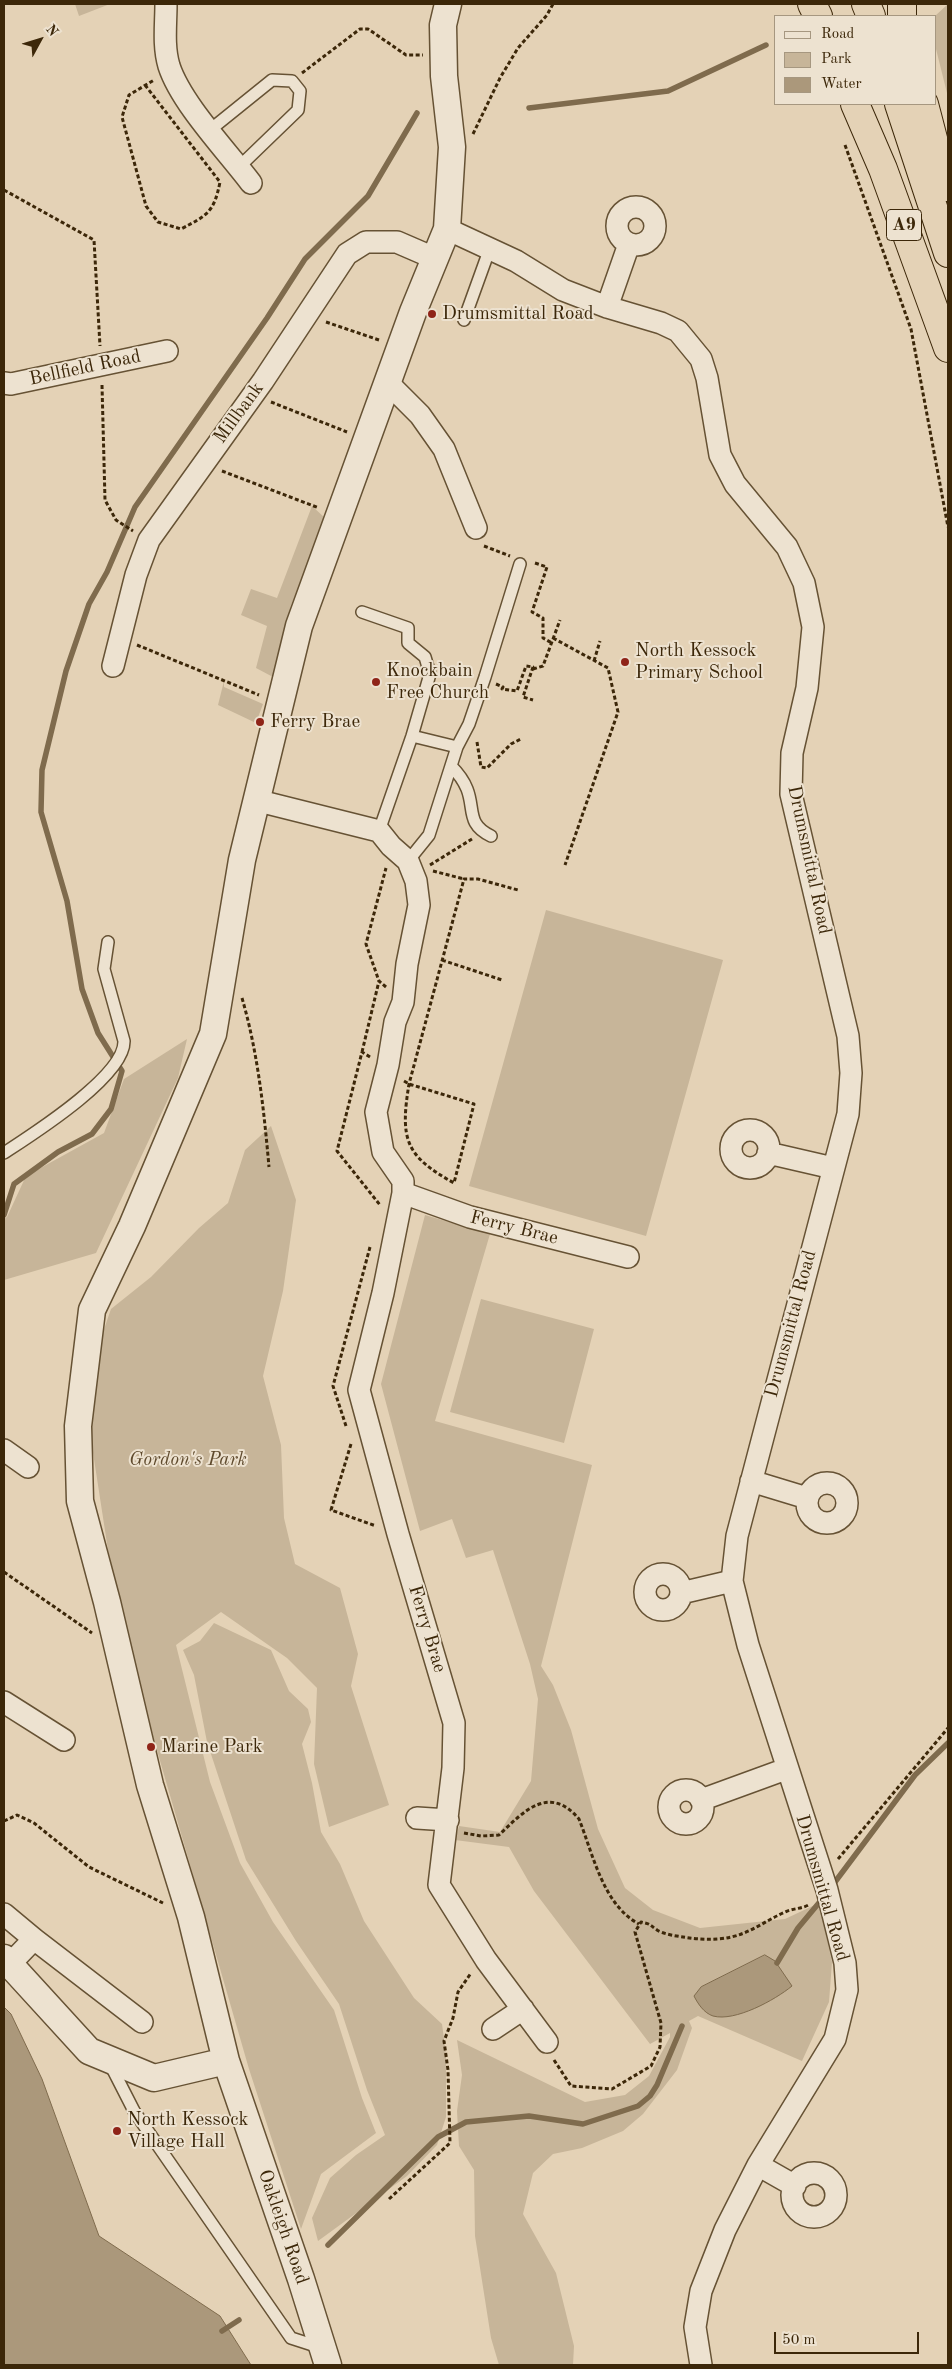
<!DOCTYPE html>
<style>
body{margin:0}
#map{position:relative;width:952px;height:2369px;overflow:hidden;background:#e4d2b6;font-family:"Old Standard TT",serif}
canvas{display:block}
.frame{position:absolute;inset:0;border:5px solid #3c2709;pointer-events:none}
.legend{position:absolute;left:774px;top:15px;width:162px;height:90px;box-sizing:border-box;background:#ede2d0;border:1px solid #a69780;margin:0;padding:6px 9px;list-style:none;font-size:15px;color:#3c2709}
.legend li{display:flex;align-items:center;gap:10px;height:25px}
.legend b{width:25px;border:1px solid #a69780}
.north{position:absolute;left:15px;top:15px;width:50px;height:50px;-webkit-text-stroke:4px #ede2d0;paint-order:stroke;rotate:51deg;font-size:14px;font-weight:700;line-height:20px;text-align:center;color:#3c2709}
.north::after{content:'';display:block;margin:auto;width:18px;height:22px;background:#3c2709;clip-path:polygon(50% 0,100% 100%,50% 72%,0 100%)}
.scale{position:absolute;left:774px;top:2332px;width:145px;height:22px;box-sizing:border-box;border:2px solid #3c2709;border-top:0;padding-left:6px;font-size:15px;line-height:18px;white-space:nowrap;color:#3c2709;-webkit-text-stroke:4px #ede2d0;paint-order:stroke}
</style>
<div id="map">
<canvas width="952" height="2369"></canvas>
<div class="frame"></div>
<ul class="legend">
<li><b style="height:6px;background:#ede2d0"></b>Road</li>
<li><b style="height:14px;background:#c7b599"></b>Park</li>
<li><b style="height:14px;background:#ab987b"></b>Water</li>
</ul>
<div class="north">N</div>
<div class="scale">50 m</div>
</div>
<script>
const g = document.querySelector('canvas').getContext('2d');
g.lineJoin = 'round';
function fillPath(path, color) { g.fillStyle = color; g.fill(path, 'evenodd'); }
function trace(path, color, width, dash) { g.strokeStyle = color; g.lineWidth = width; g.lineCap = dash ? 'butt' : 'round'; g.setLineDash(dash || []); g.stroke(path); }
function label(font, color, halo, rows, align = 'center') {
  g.font = font + ' "Old Standard TT",serif'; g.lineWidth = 4; g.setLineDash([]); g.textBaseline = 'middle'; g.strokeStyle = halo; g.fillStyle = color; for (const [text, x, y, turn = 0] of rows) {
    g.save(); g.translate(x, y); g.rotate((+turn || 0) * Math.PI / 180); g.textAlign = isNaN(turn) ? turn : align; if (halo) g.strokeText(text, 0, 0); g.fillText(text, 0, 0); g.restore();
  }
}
const green = new Path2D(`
 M75,4H110L79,16Z
 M948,4V97L936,49L935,16Z
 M312,506L325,518L317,546L291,605L273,677L256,668L267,626L241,615L251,589L277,598Z
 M224,681V687L263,704L256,723L218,705Z
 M546,910L723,960L646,1236L469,1186Z
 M187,1039L178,1078L96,1253L4,1280V1219L7,1217L26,1176L104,1133L124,1079Z
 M271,1126L296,1200L283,1291L263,1376L281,1445L284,1518L295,1564L340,1588L358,1654L351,1686L389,1805L329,1827L314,1764L317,1688L287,1658L221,1612L176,1645L210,1782L240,1863L273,1922L334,2010L362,2098L376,2133L321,2174L301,2229L249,2069L152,1733L108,1550L90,1433L92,1364L111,1309L151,1277L199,1228L228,1203L245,1150Z
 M425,1215L490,1234L435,1421L592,1465L541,1666L553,1685L571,1730L598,1829L625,1888L653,1910L700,1928L785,1919L819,1903L832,1962L829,2002L802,2061L698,2016L689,2021L692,2028L677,2070L643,2114L623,2131L582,2148L553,2154L533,2173L523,2214L556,2273L574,2346L573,2365H499L491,2338L475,2236L474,2170L459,2146L457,2111L462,2075L457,2040L585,2102L625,2095L649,2076L670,2037V2033L650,2044L534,1891L509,1847L455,1840L459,1826L500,1832L531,1781L538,1699L530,1664L493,1550L466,1558L452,1519L420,1531L381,1384Z
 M481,1299L594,1329L564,1443L450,1412Z
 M214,1623L271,1650L289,1691L308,1709L311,1722L302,1744L312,1783L321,1832L340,1864L364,1921L414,1998L442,2024L446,2054V2117L437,2145L407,2176L318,2241L312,2218L330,2178L356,2155L385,2135L367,2090L339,2004L296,1941L246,1860L207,1742L194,1675L183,1650L200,1641Z`);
const water = new Path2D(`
 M765,1955L775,1961L792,1986C775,2000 735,2022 713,2016C704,2013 698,2004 694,1996L701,1987Z
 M4,2007L11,2014L42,2079L99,2236L220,2316L251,2365H4Z`);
const stream = new Path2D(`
 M529,108L668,91L766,45
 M4,1215L14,1184L58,1152L92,1134L111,1109L122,1071L98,1033L82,989L67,901L41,812L42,770L66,671L89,604L107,572L135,507L267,318L305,259L368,196L417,113
 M832,1886L915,1775L948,1743
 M777,1963L798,1928L823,1898
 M328,2245L438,2137L466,2122L529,2116L583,2124L638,2106L650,2096L657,2085L682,2026
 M222,2331L239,2320`);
const path = new Path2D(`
 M302,73L360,29H368L406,55H423
 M145,85L220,182C214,212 208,215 181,229L158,222L146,206L122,117L129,95L154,80
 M473,134L500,78L518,48L547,15L553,4
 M845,145L911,329L948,527
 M4,190L94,240L100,346
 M326,322L379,340
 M102,385L105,500L116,520L133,531
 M271,402L347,432
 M222,471L319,508
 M484,546L510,556
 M535,563L547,567L532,612L543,618V638L552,643
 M553,638L608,668L618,712L565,865
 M137,645L259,695
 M594,661L600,641
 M533,669L543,666L560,620
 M496,684L503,687L502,689L517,691L526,666L533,667L523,697L533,700
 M477,742L481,767L487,768L511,744L521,739
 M430,865L472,839
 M433,871L464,879
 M442,960L502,980
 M386,987L379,981L366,944L386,868
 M242,998C258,1053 264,1111 269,1167
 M362,1052L379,981
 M370,1057L362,1052L337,1151L380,1205
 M404,1081L409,1084L474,1104L454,1183C405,1156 400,1139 409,1084L464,879H478L518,890
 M346,1426L333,1386L370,1247
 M351,1444L331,1510L376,1526
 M4,1572L92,1633
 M4,1821L17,1815L34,1823L89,1867L163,1903
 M464,1833L481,1836L499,1835C524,1811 549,1784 579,1819C593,1854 603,1905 639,1924
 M838,1859L948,1728
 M554,2060L571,2086L612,2089L651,2066L660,2047L661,2023L635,1932L641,1922C651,1924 650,1925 657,1930C663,1934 676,1936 683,1937C739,1946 752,1927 785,1912C793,1908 803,1909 810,1904
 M389,2199L450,2143L448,2070L444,2041L453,2018L458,1992L471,1973`);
const service = new Path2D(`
 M210,130L272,80L292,81L300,91L298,110L239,167
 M464,320L490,248
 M362,612L408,628V643L425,657L430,674L412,736L379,831
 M412,736L457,747
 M451,766C458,773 463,779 467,789C475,809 466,824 491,836
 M408,861L429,835L457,747L469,724L485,677L520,564
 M4,1153C33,1134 125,1076 124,1041L104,969L108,942
 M110,2064L134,2111L291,2338L322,2348`);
const minor = new Path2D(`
 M166,4C166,24 163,46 169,66C181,103 226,150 251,183
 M617 226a19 19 0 1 1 38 0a19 19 0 1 1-38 0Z
 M447,229L516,261L563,290L607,307L661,323L678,331L701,359L707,378L720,455L735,484L787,547L804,583L813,627L807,688L792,753L791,794L848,1036L851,1073L848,1114L737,1536L732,1581L748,1645L827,1890L845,1963L847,1990L835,2039L758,2165L725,2230L701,2291L695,2327L701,2365
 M607,307L629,244
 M387,382L420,415L444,449L476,528
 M4,383L11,384L167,351
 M113,666L136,575L149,540L263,381L347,254L366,242H397L434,258
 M255,800L379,831L391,846L408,861L416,881L419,905L407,964L403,1002L395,1022L388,1065L376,1112L383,1152L403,1181V1193L383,1293L359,1390L398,1534L454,1723L453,1768L439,1885L486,1960L547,2042
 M731 1149a19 19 0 1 1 38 0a19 19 0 1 1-38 0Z
 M768,1153L833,1168
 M403,1193L470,1217L628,1257
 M4,1450L28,1467
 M751,1481L807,1498
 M807 1503a20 20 0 1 1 40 0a20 20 0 1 1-40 0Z
 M645 1592a18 18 0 1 1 36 0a18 18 0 1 1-36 0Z
 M681,1593L732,1581
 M4,1702L64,1740
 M669 1807a17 17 0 1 1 34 0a17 17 0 1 1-34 0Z
 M701,1800L786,1769
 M417,1818L448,1820
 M4,1914L34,1939L9,1965
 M34,1939L142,2022
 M493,2029L523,2009
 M758,2165L795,2186
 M792 2195a22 22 0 1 1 44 0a22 22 0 1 1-44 0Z`);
const tertiary = new Path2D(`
 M4,1958L89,2051L154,2078L226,2061
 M328,2365L301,2279L226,2061L191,1917L150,1785L107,1602L80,1501L78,1426L92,1310L132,1226L213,1034L242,860L299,626L413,312L447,229L452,147L444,76L443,25L448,4`);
const trunk = new Path2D(`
 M812,4L818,16
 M866,4L871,16
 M902,4V16
 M855,104L883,169L948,348
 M899,104L948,253
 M924,104L937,154L948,187`);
const markers = [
 [432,314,5,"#8f2418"],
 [625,662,5,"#8f2418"],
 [376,682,5,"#8f2418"],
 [260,722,5,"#8f2418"],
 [151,1747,5,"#8f2418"],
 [117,2131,5,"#8f2418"]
];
const shields = [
 [904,225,35]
];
const shieldNames = [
 ["A9",904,225]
];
const poiNames = [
 ["Drumsmittal Road",442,314],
 ["North Kessock",635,651],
 ["Primary School",635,673],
 ["Knockbain",386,671],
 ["Free Church",386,693],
 ["Ferry Brae",270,722],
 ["Marine Park",161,1747],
 ["North Kessock",127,2120],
 ["Village Hall",127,2142]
];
const streetNames = [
 ["Bellfield Road",85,368,-12],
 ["Millbank",239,413,-54],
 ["Drumsmittal Road",809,860,78],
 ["Ferry Brae",514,1228,14],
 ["Drumsmittal Road",791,1324,-75],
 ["Ferry Brae",427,1629,73],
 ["Drumsmittal Road",822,1888,74],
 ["Oakleigh Road",283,2227,71]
];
const parkNames = [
 ["Gordon's Park",188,1460]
];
fillPath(green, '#c7b599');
fillPath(water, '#ab987b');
trace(water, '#7f6b4d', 1);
trace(stream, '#7f6b4d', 5.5);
trace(service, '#665234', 14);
trace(minor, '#665234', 24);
trace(tertiary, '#665234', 29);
trace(trunk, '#3c2709', 30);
trace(path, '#3c2709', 3, [4, 2.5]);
trace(service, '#ede2d0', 11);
trace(minor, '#ede2d0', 21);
trace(tertiary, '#ede2d0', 26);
trace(trunk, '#e4d2b6', 28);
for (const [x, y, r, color] of markers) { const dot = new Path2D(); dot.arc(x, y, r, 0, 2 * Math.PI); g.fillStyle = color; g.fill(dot); trace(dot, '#ede2d0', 2); }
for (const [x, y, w] of shields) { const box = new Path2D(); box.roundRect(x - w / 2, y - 15.5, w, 31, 4); g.fillStyle = '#ede2d0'; g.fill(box); trace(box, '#3c2709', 1); }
label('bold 18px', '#3c2709', null, shieldNames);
label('19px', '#3c2709', '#ede2d0', poiNames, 'left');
label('19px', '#3c2709', '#ede2d0', streetNames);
label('italic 19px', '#5f4a2d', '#ede2d0', parkNames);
</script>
